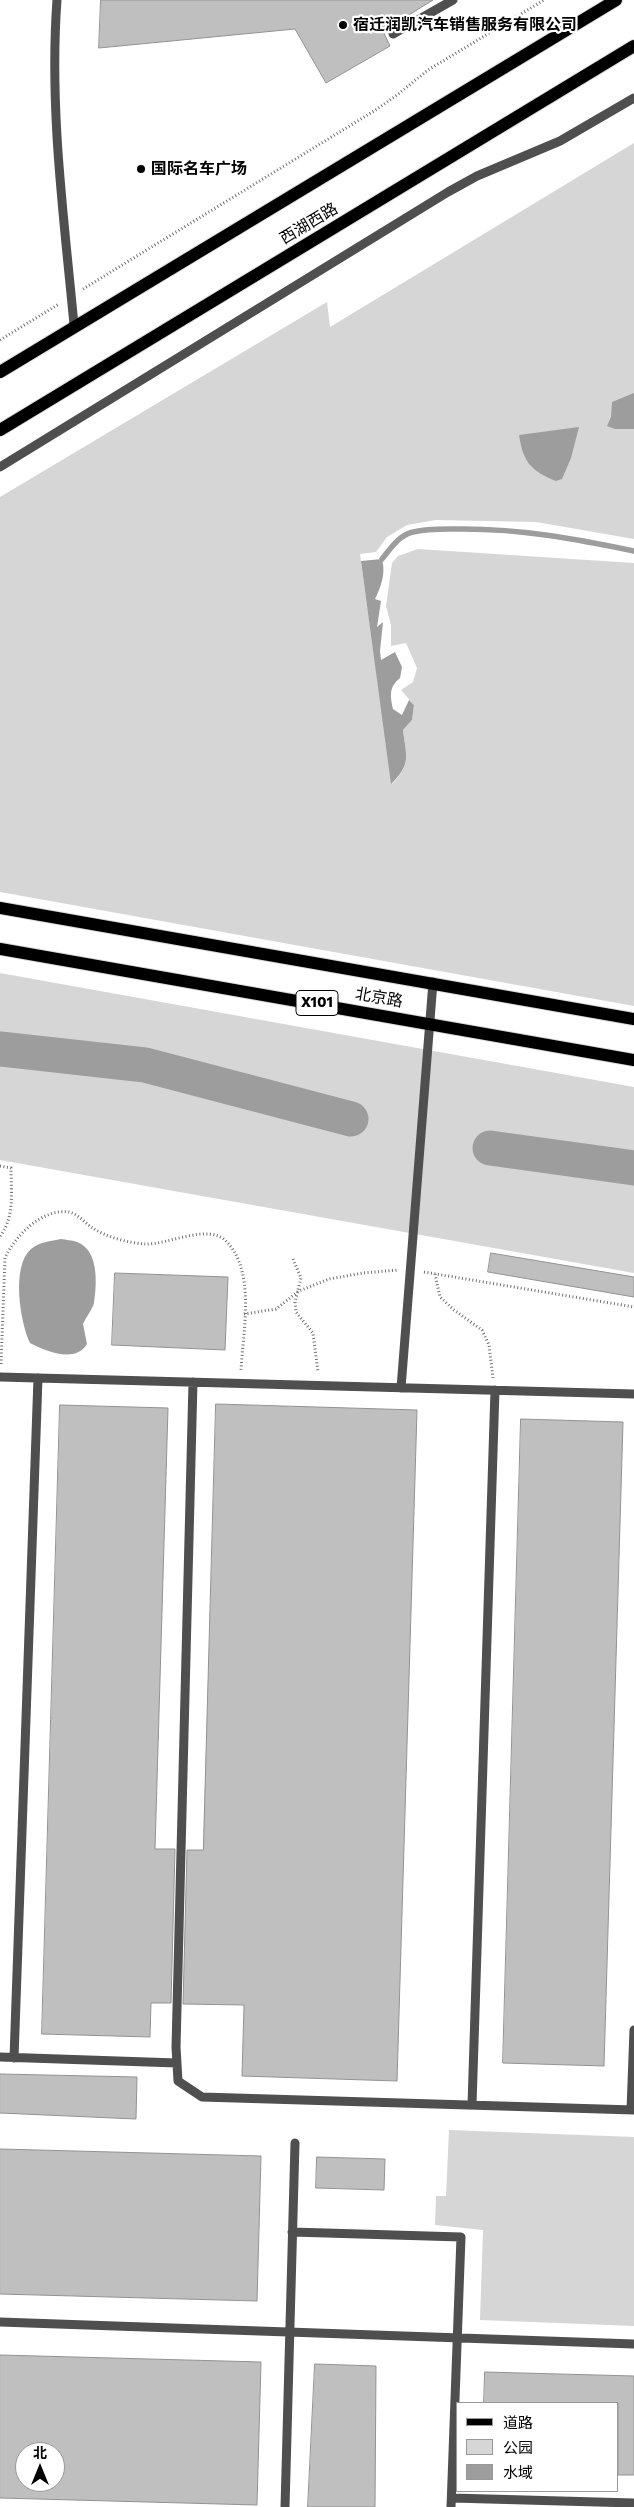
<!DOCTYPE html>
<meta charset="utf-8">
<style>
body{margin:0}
#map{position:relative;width:634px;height:2507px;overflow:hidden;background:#fff;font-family:"Work Sans","Noto Sans SC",sans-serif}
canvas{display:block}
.legend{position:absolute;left:456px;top:2402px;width:162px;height:90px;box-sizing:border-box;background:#fff;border:1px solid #999;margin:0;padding:6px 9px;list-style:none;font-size:15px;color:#000}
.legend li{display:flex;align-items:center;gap:10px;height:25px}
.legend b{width:25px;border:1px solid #999}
.north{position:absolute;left:15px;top:2442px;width:50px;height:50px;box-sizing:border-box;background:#fff;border:1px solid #999;border-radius:50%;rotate:0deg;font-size:14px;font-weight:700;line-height:20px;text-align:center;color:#000}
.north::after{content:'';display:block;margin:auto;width:18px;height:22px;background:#000;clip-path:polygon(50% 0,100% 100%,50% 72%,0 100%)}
</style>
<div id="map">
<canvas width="634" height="2507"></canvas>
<ul class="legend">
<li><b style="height:6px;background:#000"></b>道路</li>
<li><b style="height:14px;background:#d6d6d6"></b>公园</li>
<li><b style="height:14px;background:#9d9d9d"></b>水域</li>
</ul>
<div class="north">北</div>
</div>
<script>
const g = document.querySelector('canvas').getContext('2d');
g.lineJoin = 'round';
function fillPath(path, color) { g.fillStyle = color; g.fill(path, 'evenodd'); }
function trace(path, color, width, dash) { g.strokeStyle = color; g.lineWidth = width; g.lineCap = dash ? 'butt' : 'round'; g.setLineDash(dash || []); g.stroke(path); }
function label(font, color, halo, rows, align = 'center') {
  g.font = font + ' "Work Sans","Noto Sans SC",sans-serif'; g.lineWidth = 4.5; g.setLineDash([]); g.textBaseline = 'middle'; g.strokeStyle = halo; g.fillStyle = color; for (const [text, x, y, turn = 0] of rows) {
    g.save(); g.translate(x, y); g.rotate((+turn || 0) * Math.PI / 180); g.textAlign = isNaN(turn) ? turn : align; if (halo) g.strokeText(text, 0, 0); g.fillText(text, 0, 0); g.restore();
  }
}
const green = new Path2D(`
 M634,143V539L536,522L436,520L407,525L387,537L376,552L360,554L392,784C412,764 406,756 403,730L412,720L414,705L401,690L413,682L417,668L406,643L391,646V625L386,606L392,563L398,556L418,549L634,563V1006L0,892V497L327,302L330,327Z
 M0,973L634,1087V1273L0,1160Z
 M449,2130L634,2137V2326L480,2320L483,2230L435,2225L436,2196H446Z`);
const water = new Path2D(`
 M634,393V429H615L607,426L611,417L612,402Z
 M579,427L571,458L562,479L556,481C531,471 523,462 519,435Z
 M382,559C386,574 381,586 375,599L381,601L377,627L383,622L380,651L381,660L395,652L402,667L400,678C389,687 390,695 393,709L402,715L409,700L414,705L412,720L403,730C406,756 412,764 391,784L361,561Z
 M61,1239C66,1240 72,1240 77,1242C99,1250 97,1284 94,1303C92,1310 86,1317 83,1324L87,1344C76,1363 47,1352 30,1343C20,1322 11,1266 31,1249C39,1242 51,1241 61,1239Z`);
const stream = new Path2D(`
 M382,559C391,548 399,535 413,532C428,528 447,529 463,529C523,529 576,539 634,551`);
const river = new Path2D(`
 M0,1049L145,1065L351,1119
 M490,1148L634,1168`);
const building = new Path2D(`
 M101,0H433L383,31L390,46L326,83L295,29L99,48Z
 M491,1253L634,1277V1297L488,1272Z
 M115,1273L228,1277L225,1350L112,1345Z
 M216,1404L417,1410L397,2081L242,2076L244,2005L183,2004L187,1850H203Z
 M60,1405L168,1408L155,1849H175L171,2003H151L150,2037L42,2034Z
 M521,1419L623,1422L604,2066L503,2063Z
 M0,2074L137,2077L136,2119L0,2113Z
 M0,2149L261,2156L257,2301L0,2294Z
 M317,2157L385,2159L384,2190L316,2188Z
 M0,2355L261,2362L257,2505L0,2498ZM25,2452H55V2482H25Z
 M315,2364L376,2366L375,2507H308Z
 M485,2372L634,2376V2475H618V2403H484Z`);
const path = new Path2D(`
 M83,289L374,111L397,95L428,70L544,0
 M0,340L59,304
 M0,1166L11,1168C11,1192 15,1217 0,1236
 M293,1259L301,1278L295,1302L296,1312L313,1333L318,1372
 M424,1272L634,1307
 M435,1274L440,1297L454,1310L482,1330L489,1345L493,1378
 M244,1314L276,1309L299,1291L329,1279L363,1273L398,1270
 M1,1364L5,1258C15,1236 42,1208 69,1212C78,1214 84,1222 91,1227C106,1237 128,1243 145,1244C168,1245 208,1223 226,1241C256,1271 243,1331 241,1370`);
const service = new Path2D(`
 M57,0C49,109 64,217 74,325
 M393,34L453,0
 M0,467L448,192L477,176L560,141L634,98
 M0,1377L634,1394
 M193,1382L176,2047L178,2081L202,2097L634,2110
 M401,1388L433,982
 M0,2057L177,2063
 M14,2058L38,1378
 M472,2105L495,1390
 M631,2110L634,2030
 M292,2232L461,2237L451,2507
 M0,2322L634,2344
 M452,2498L634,2503
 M285,2507L295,2143`);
const primary = new Path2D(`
 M0,372L616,0
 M0,430L634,46
 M0,908L634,1019
 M0,949L634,1060`);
const markers = [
 [343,25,5,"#000"],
 [141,169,5,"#000"]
];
const shields = [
 [317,1003,42]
];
const shieldNames = [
 ["X101",317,1003]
];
const poiNames = [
 ["宿迁润凯汽车销售服务有限公司",353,25],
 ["国际名车广场",151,169]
];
const streetNames = [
 ["西湖西路",309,224,-31],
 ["北京路",379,998,10]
];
fillPath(green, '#d6d6d6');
fillPath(water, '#9d9d9d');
trace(stream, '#9d9d9d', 5.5);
trace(river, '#9d9d9d', 35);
fillPath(building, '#bfbfbf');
trace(building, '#939393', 1);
trace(primary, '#dbdbdb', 14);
trace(path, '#717171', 3, [1, 2.5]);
trace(service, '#4f4f4f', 9);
trace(primary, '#000', 12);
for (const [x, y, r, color] of markers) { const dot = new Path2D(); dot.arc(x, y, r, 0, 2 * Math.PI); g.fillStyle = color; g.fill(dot); trace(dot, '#fff', 2); }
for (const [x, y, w] of shields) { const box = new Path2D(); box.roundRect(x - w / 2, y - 12.5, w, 25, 4); g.fillStyle = '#fff'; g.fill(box); trace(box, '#000', 1); }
label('bold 15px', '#000', null, shieldNames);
label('bold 16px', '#000', '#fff', poiNames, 'left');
label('16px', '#000', '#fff', streetNames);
</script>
